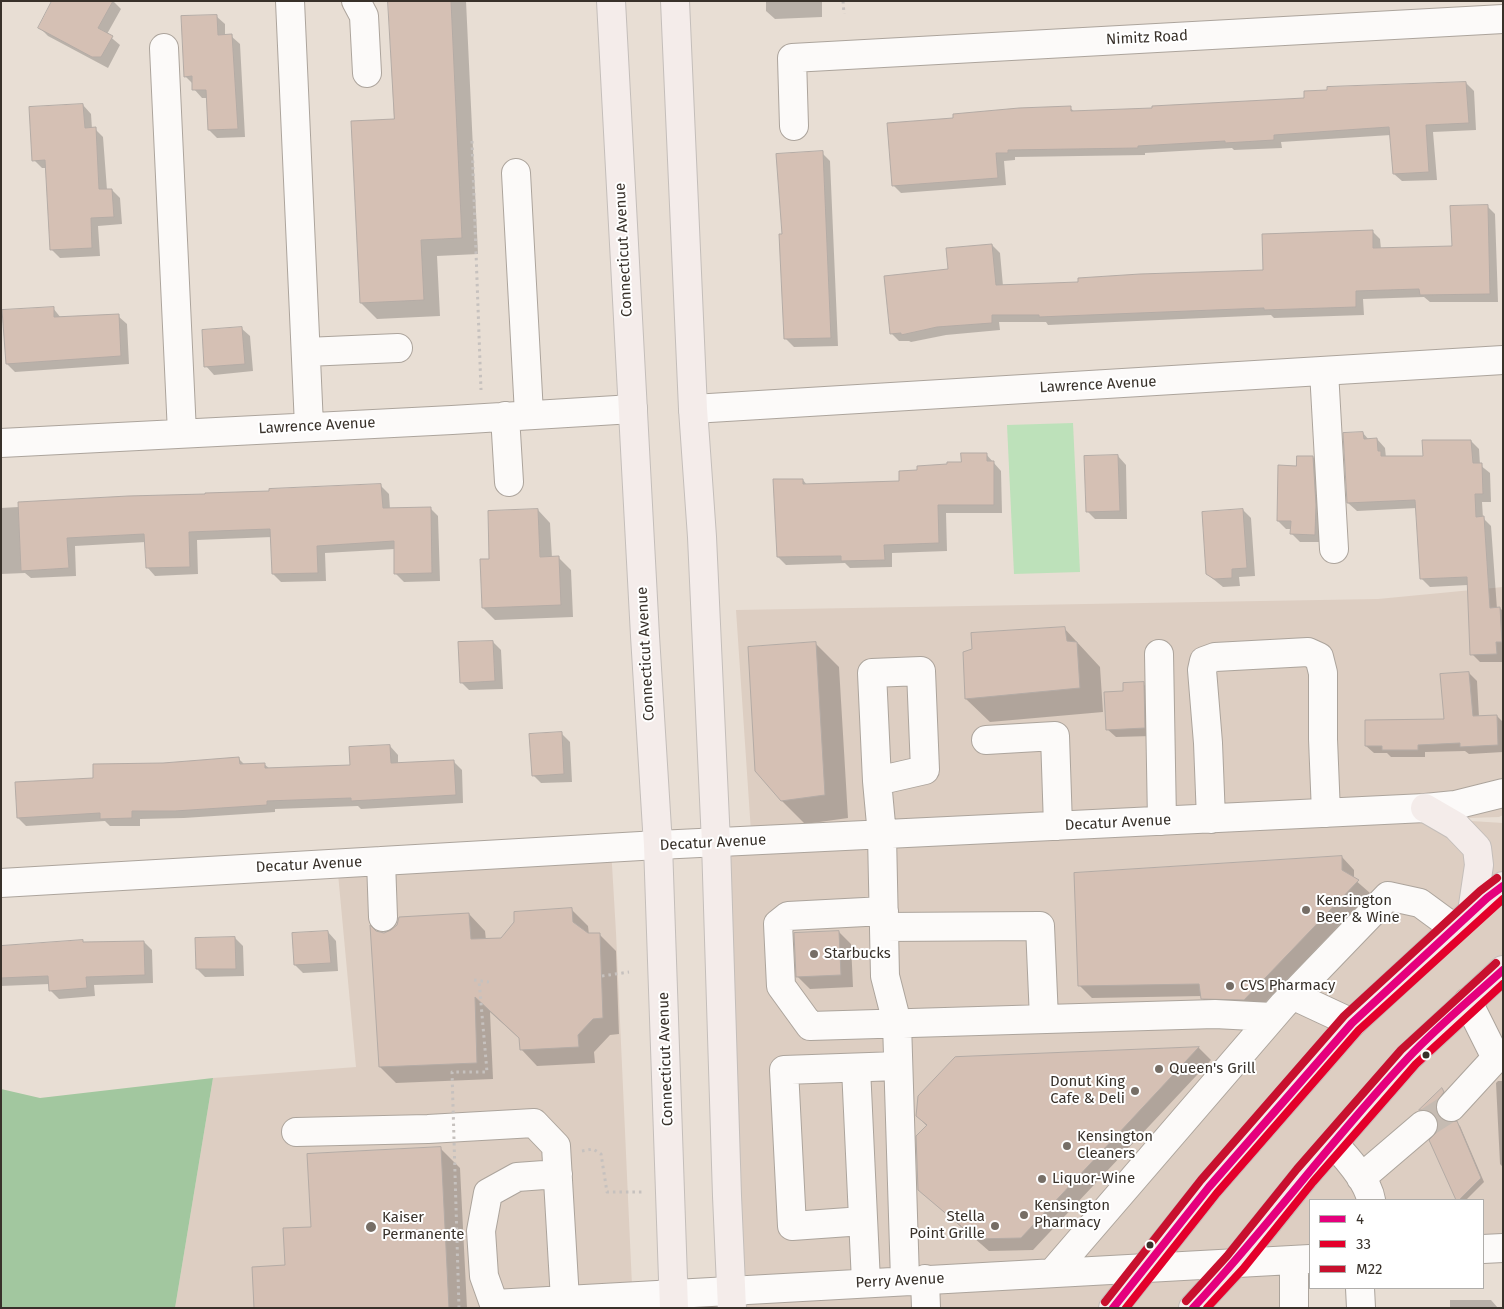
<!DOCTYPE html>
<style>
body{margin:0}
#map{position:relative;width:1504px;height:1309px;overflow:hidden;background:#e8ded4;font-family:"Fira Sans",sans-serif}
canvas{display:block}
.frame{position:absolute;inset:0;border:2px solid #38312a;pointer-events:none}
.legend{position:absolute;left:1309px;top:1199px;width:175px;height:90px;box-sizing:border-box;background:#fff;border:1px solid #afadaa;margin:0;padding:6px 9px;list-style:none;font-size:15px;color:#38312a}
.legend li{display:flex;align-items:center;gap:10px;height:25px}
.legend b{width:25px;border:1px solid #afadaa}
</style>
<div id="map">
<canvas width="1504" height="1309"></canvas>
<div class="frame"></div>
<ul class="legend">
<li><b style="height:6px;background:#e5007d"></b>4</li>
<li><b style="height:6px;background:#e4002b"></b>33</li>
<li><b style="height:6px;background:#c8102e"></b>M22</li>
</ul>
</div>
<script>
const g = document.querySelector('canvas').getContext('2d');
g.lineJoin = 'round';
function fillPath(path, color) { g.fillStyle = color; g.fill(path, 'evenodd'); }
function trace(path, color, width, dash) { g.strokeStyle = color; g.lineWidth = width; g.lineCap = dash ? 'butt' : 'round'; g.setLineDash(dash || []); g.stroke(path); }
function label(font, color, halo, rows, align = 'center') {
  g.font = font + ' "Fira Sans",sans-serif'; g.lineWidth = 4; g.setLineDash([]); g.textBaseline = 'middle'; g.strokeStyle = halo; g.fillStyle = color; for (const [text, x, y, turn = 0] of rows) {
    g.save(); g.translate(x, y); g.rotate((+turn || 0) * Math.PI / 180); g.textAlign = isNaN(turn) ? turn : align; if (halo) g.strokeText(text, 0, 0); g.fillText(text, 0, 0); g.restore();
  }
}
const commercial = new Path2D(`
 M1503,587V815L1499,817L1439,819L1503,823V1248L1483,1249V1200H1310V1260L1300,1308H732L716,843L751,832L736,610L1378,599Z
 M611,848L616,933L633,1308H175L213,1078L356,1067L337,863Z`);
const green = new Path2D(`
 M1073,423L1080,572L1014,574L1007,425Z`);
const forest = new Path2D(`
 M213,1078L175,1308H1V1089L40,1098Z`);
const shadow = new Path2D(`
 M54,1H113L121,9L107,34L120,45L108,68L48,36L40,28Z
 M389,1H466L478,254L437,256L440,316L377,319L361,303L395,120Z
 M766,1H822V17L775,19L766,11Z
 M216,16L225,24V36H231L240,44L245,137L217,138L209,130L207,98H202L194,89L193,84L185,76Z
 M1466,83L1474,91L1476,130L1433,132L1437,180L1402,181L1394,174L1391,135L1281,142L1282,148L1234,150L1232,148L1145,153V155L1015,157V160L1004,161L1006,185L901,193L893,185L1070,108L1075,112L1153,109L1306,99Z
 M83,105L91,114L92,129H95L103,137L107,190H112L120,198L122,224L98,226L100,256L60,258L52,250L47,168H42L34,160Z
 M822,153L830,161L838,346L794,347L786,339L783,236Z
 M1487,206L1495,214L1498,302H1430L1424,297L1363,299L1364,315L1274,318L1271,315L1048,325L1046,322H999L1000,330L946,335L911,342L909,341H899L891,333L949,270L992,245L1000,253L1003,286L1079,284L1265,271L1372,231L1380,239L1381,249L1453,247Z
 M53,308L61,318L118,316L127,324L129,364L15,372L7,364Z
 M241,328L250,336L253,371L214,375L206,366Z
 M1363,433L1369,440L1377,439L1385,448L1386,458H1424L1471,441L1479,449L1480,465L1490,473L1491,502H1482L1483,518L1491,526L1497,609L1500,608L1503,611V662H1480L1472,654L1468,585L1430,587L1421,578L1417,508L1357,511L1348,503Z
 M986,454L1001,471L1002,513H946L947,551L892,553V567L850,568L845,563L786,565L778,557L803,480L808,486L901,483L918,471L962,463Z
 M1118,456L1126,465L1127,519H1095L1087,511Z
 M1313,457L1321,465L1322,542H1300L1292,534V529H1286L1278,521L1297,467Z
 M381,486L389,494L390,509L430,508L438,516L440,581L404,582L396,574L395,549L325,553L326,581L281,582L273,574L272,537L197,540L198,574L155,576L147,567L146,542L75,546L76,576L31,578L25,573L1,574V508Z
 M538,510L550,523L552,558L558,557L571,570L573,617L495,620L483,608Z
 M1243,510L1251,518L1255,576L1239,577L1240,586L1223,587L1207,574Z
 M1064,628L1100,667L1103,712L990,722L966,699L964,652Z
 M493,642L501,650L503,689L469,690L461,682Z
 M815,643L839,667L848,818L805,824L781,800Z
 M1469,673L1477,681L1479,717L1497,716L1503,722V752L1469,754L1465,751L1425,752V757H1391L1387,753H1374L1366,746L1445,720Z
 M1143,684L1152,692V736L1116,737L1107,729L1125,692Z
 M562,734L570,742L572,782L541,783L533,775Z
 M390,746L398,755V764L454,762L462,770L463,803L361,809L358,806L275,809V812L184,818L140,819V826H110L105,821L26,826L18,818L94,779L163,764L239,759L245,765L264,764L270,769L351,766Z
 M1342,857L1354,870V879L1370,893L1256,1012L1214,1011L1202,998V996L1092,998L1080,986Z
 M572,910L588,926L589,935H600L616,951L619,1034L610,1035L594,1052L595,1063L537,1066L521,1049L520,1039L490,1012L493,1079L396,1083L380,1067L376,932L384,934L469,914L485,931L486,940H502Z
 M328,932L336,941L338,971L303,973L295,965Z
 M839,932L851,944L853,987L810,989L797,976Z
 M235,938L243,946L244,976L205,977L197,969Z
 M83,942L85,943L144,942L152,950L153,983L94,985L95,996L59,999L51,991L50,984L1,986V946Z
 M1199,1048L1211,1060L1033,1250L989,1251L919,1190L927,1126L917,1116L955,1058Z
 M1498,1081H1503V1167L1500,1164L1496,1083Z
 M1442,1090L1445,1093L1439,1107L1440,1117L1447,1123H1456L1460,1126L1484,1182L1466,1200H1457L1431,1140L1439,1131V1121L1434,1114L1424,1113L1421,1110Z
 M440,1148L460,1168L467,1308H255L312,1228Z
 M1450,1300H1491L1498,1308H1450Z`);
const building = new Path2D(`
 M52,1H113L98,28L113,36L101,57H92L38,28Z
 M388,1H451L462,238L421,240L424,300L360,303L351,121L394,119Z
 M217,15L218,35L232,34L238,129L208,130L206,90H192V76L184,77L181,16Z
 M1466,82L1469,123L1426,125L1429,172L1393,174L1389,127L1274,135V140L1225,143V141L1138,146V148L1008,150V153H996L998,178L892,186L887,123L953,118V114L1019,108L1071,106V111L1152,108V106L1304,98V91L1327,90V87Z
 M83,104L85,128L96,127L99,189H112L114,217L91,218L92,248L50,250L45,160L32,161L29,107Z
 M823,151L831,338L784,339L779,234H782L776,154Z
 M1488,205L1490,294L1420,295L1419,289L1356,291V307L1264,310V308L1039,317V315H992V323L937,327L901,335V333L890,334L884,276L948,269L946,248L992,244L996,285L1078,282V278L1140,274L1263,270L1262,234L1373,230V248L1452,246L1450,206Z
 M54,307V317L119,314L121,356L6,364L2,310Z
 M242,327L245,364L204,367L202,330Z
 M1363,432L1364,439L1377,438L1378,451H1381V456H1423L1422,440H1471L1473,463H1482L1483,494H1475L1476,517L1484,516L1490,608L1500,607L1502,642H1496L1497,654L1470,655L1467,577L1420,579L1415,500L1347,503L1343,433Z
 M961,453H987V461H994V505H938L939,543L884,545L885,560L841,561V556L777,557L773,479H803V484L899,481V471L917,470V466L947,464V462H961Z
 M1118,455L1120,511L1086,512L1084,456Z
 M1297,456H1313L1316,505L1315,535L1290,534L1291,521H1277L1278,465L1296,466Z
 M381,484L383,508L431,507L432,573L394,574V541L317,546L318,573L272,574L270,529L189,532L190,567L146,568L144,534L67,538L69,568L21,571L18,502L128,496L205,494V493L269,491V489Z
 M538,509L540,557L559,556L561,605L482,608L480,559H489L488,511Z
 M1243,509L1247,568L1232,569V578L1214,579L1206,574L1202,512Z
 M1065,627L1067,641L1077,642L1080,688L965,699L963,652L972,649L971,633Z
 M493,641L495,681L460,683L458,642Z
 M816,642L825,795L781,801L755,771L748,647Z
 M1469,672L1473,716L1497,715L1498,745L1460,747V743L1418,745V750H1382V746H1365V720L1444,719L1440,674Z
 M1144,682L1145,728L1106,730L1104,692L1123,691V683Z
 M562,732L564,774L532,776L529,734Z
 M390,745L391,763L454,760L456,795L351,801V798L267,801V805L175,811H132V818L100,819V813L17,818L15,782L93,778V764L163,763L239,757L240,764L265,763V768L350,765L349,747Z
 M1342,856V870L1359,880L1244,1000L1201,999L1199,984L1078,986L1074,873Z
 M572,908L573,922L588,933H600L603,1018L593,1019L578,1035L579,1047L520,1050L519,1038L475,997L477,1063L379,1067L370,925L376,931L384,933L391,930L397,925L399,917L469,913L471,939L501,938L514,922V912Z
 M328,931L331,963L294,965L292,933Z
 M839,931L841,975L796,977L794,933Z
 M235,937L236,969H196L195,938Z
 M83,940V942L144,941L145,975L86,977L87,988L49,991L48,976L1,978V946Z
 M1199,1047L1021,1238L976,1239L918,1190L916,1136L927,1125L916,1116L918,1096L955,1057Z
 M1442,1088L1444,1092L1436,1103V1112L1440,1118L1447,1122L1457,1121L1481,1178L1459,1200H1456L1429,1140L1438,1131V1122L1435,1115L1429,1110H1419Z
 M441,1147L449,1308H254L252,1267L285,1265L283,1228L311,1227L307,1154Z`);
const minorTunnel = new Path2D(`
 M1423,1125L1451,1107`);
const path = new Path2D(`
 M843,1L844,14
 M472,141L481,390
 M602,976L629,972
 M474,980L489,982
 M582,1151L593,1149L601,1154L607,1192H642`);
const minor = new Path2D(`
 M290,1L309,426
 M356,1L364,16L367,73
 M164,48L182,433
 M794,126L792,58L1503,19
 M516,173L529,414
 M306,352L398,348
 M1324,371L1334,549
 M693,409L1503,360
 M505,416L509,482
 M1,443L452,420L633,409
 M1159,654L1162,821
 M986,740L1055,736L1058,826
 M877,781L925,770L921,671L872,673L877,781L882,835L885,976L897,1023L905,1280
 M1211,819L1208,743L1202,670L1204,661L1215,657L1308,652L1319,657L1323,673V739L1326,813
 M381,861L383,917
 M1,883L658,845L1425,808L1455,805L1503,793
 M884,911L788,916L778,924L781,986L810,1026L1215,1014L1272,1017
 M884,927L1040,926L1044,1019
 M1292,995L1352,1023
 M856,1068L866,1282
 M1451,1107L1496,1058L1468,1002
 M296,1132L428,1129L534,1123L556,1146L565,1300
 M1334,1144C1347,1158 1368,1181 1371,1200
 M1361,1178L1423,1125
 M863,1221L792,1226L784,1070L898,1066
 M1483,1249L1503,1248
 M1294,1260V1308
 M1053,1272L1283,1005L1388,896L1420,903L1454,928
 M925,1279L926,1308
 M1360,1288L1361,1308
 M494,1304L1310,1259
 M494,1304L484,1276L481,1231L488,1193L517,1177L558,1174`);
const major = new Path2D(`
 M611,1L645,636L658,845L674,1308
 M675,1L693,409L702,537L716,843L727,1196L732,1308
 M1425,808L1456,826L1477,848L1479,865L1472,912
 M1113,1308L1209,1187L1352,1023L1487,898L1503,886
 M1193,1308L1235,1263L1305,1176L1409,1057L1503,970`);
const pathBridge = new Path2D(`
 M459,1308L452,1072H487L479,980`);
const bus1 = new Path2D(`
 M1113,1308L1209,1187L1352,1023L1487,898L1503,886
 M1193,1308C1268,1227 1333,1138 1408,1058C1437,1027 1471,999 1503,970`);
const bus2 = new Path2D(`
 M1126,1308L1217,1193L1359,1030L1503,899
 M1207,1308L1243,1269L1313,1182L1416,1064L1503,984`);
const bus3 = new Path2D(`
 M1186,1301L1227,1256L1297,1169L1401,1050L1496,963
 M1105,1302L1201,1180L1344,1016L1480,891L1497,878`);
const markers = [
 [1306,910,5,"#766e66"],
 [814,954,5,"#766e66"],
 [1230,986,5,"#766e66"],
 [1426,1055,4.5,"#38312a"],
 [1159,1069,5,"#766e66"],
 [1135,1091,5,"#766e66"],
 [1067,1146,5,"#766e66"],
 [1042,1179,5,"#766e66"],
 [1024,1215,5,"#766e66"],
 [995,1226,5,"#766e66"],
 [371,1227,6,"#766e66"],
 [1150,1245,4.5,"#38312a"]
];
const streetNames = [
 ["Nimitz Road",1147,38,-3],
 ["Connecticut Avenue",624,250,-93],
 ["Lawrence Avenue",1098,385,-3],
 ["Lawrence Avenue",317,426,-3],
 ["Connecticut Avenue",646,654,-93],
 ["Decatur Avenue",1118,823,-3],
 ["Decatur Avenue",713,843,-3],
 ["Decatur Avenue",309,865,-3],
 ["Connecticut Avenue",666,1059,-92],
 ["Perry Avenue",900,1281,-3]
];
const poiNames = [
 ["Kensington",1316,901],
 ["Beer & Wine",1316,918],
 ["Starbucks",824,954],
 ["CVS Pharmacy",1240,986],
 ["Queen's Grill",1169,1069],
 ["Donut King",1125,1082,"right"],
 ["Cafe & Deli",1125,1099,"right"],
 ["Kensington",1077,1137],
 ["Cleaners",1077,1154],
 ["Liquor-Wine",1052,1179],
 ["Kensington",1034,1206],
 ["Pharmacy",1034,1223],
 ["Stella",985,1217,"right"],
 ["Point Grille",985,1234,"right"],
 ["Kaiser",382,1218],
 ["Permanente",382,1235]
];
fillPath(commercial, '#ddcec2');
fillPath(green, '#bde1ba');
fillPath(forest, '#a2c79f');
fillPath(shadow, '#0003');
fillPath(building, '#d5c0b4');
trace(building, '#b4aba5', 1);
trace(minorTunnel, '#c5bbb2', 28, [28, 14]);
trace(minor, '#aca49c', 30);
trace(major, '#c4beba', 30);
trace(path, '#c6c1be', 3, [2.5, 4]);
trace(minor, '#fcfaf9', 28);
trace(major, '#f4ecea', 28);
trace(pathBridge, '#c6c1be', 3, [2.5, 4]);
trace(bus1, '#e5007d', 8);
trace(bus2, '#e4002b', 8);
trace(bus3, '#c8102e', 8);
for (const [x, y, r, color] of markers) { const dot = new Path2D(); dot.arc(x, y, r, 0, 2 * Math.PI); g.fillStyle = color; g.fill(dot); trace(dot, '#fff', 2); }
label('15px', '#38312a', '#fff', streetNames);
label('15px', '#38312a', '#fff', poiNames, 'left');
</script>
